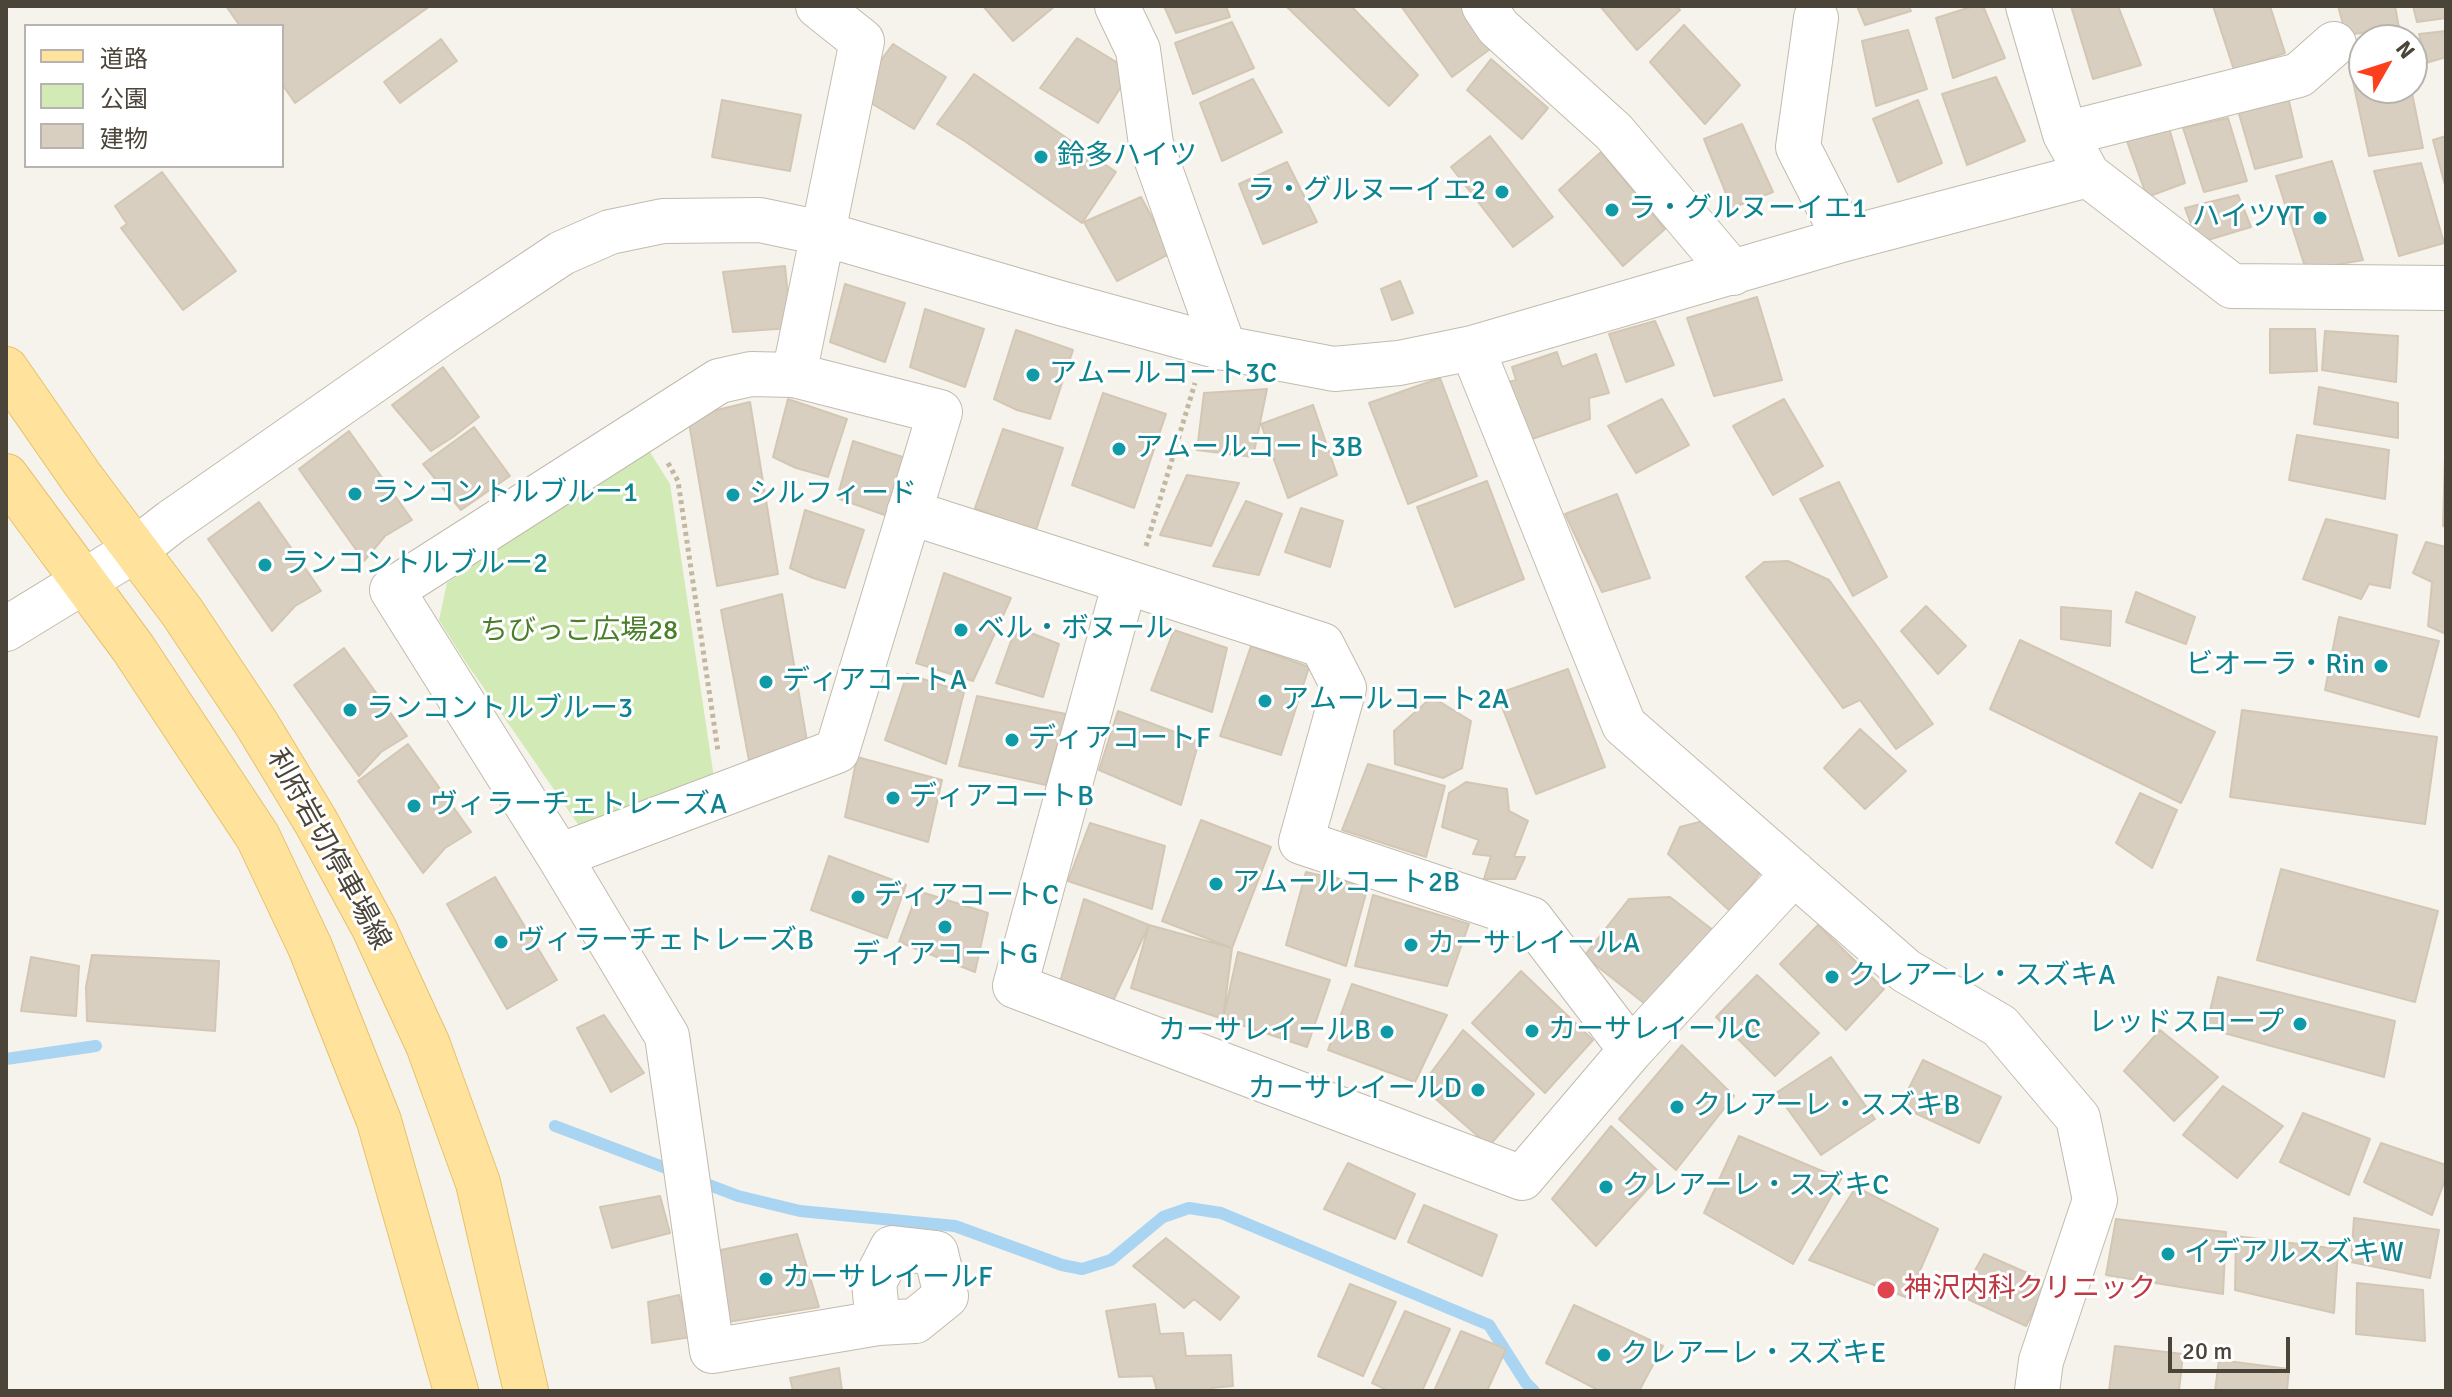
<!DOCTYPE html>
<meta charset="utf-8">
<style>
body{margin:0}
#map{position:relative;width:2452px;height:1397px;overflow:hidden;background:#f6f3ec;font-family:Signika,"Noto Sans JP",sans-serif}
canvas{display:block}
.frame{position:absolute;inset:0;border:8px solid #4b4439;pointer-events:none}
.legend{position:absolute;left:24px;top:24px;width:260px;height:144px;box-sizing:border-box;background:#fff;border:2px solid #b7b4b0;margin:0;padding:10px 14px;list-style:none;font-size:24px;color:#4b4439}
.legend li{display:flex;align-items:center;gap:16px;height:40px}
.legend b{width:40px;border:2px solid #b7b4b0}
.north{position:absolute;left:2348px;top:24px;width:80px;height:80px;box-sizing:border-box;background:#fff;border:2px solid #b7b4b0;border-radius:50%;rotate:51deg;font-size:22px;font-weight:700;line-height:32px;text-align:center;color:#4b4439}
.north::after{content:'';display:block;margin:auto;width:28px;height:36px;background:#fc3f1d;clip-path:polygon(50% 0,100% 100%,50% 72%,0 100%)}
.scale{position:absolute;left:2168px;top:1337px;width:122px;height:36px;box-sizing:border-box;border:4px solid #4b4439;border-top:0;padding-left:10px;font-size:24px;line-height:28px;white-space:nowrap;color:#4b4439;-webkit-text-stroke:6px #fff;paint-order:stroke}
</style>
<div id="map">
<canvas width="2452" height="1397"></canvas>
<div class="frame"></div>
<ul class="legend">
<li><b style="height:10px;background:#ffe39c"></b>道路</li>
<li><b style="height:22px;background:#d2eab5"></b>公園</li>
<li><b style="height:22px;background:#d8cfc1"></b>建物</li>
</ul>
<div class="north">N</div>
<div class="scale">20 m</div>
</div>
<script>
const g = document.querySelector('canvas').getContext('2d');
g.lineJoin = 'round';
function fillPath(path, color) { g.fillStyle = color; g.fill(path, 'evenodd'); }
function trace(path, color, width, dash) { g.strokeStyle = color; g.lineWidth = width; g.lineCap = dash ? 'butt' : 'round'; g.setLineDash(dash || []); g.stroke(path); }
function label(font, color, halo, rows, align = 'center') {
  g.font = font + ' Signika,"Noto Sans JP",sans-serif'; g.lineWidth = 6; g.setLineDash([]); g.textBaseline = 'middle'; g.strokeStyle = halo; g.fillStyle = color; for (const [text, x, y, turn = 0] of rows) {
    g.save(); g.translate(x, y); g.rotate((+turn || 0) * Math.PI / 180); g.textAlign = isNaN(turn) ? turn : align; if (halo) g.strokeText(text, 0, 0); g.fillText(text, 0, 0); g.restore();
  }
}
const green = new Path2D(`
 M648,449L670,484L714,778L584,833L463,658L439,620L447,583Z`);
const stream = new Path2D(`
 M6,1059L96,1046
 M555,1126L679,1173
 M696,1180L738,1196L800,1211L955,1226L1062,1265L1082,1269L1111,1260L1163,1217L1189,1208L1221,1213L1489,1325L1526,1383L1534,1391`);
const building = new Path2D(`
 M226,6H430L295,103L282,84V26H240Z
 M983,6H1055L1013,41Z
 M1164,6H1226L1230,17L1176,33Z
 M1286,6H1351L1418,75L1389,106Z
 M1401,6H1464L1493,47L1452,77Z
 M1600,6H1676L1680,10L1637,50Z
 M1857,6H1909L1911,11L1865,25Z
 M1974,6H1983L2005,58L1953,78L1936,18Z
 M2071,6H2118L2141,65L2093,79Z
 M2213,6H2270L2285,53L2234,70Z
 M2338,6H2395L2399,28L2346,35Z
 M2413,6H2446V18L2417,22Z
 M1232,22L1254,68L1193,94L1175,43Z
 M1684,25L1740,85L1705,124L1650,62Z
 M1908,30L1927,89L1876,106L1862,41Z
 M2446,31V57L2426,63L2419,34Z
 M1077,38L1131,71L1098,123L1040,88Z
 M441,39L457,61L400,103L384,82Z
 M893,44L946,77L914,129L856,94Z
 M2364,57V88H2411L2423,148L2369,156L2348,58Z
 M1491,59L1548,108L1522,139L1467,90Z
 M974,74L1116,172L1082,223L966,142L937,124Z
 M1996,77L2025,141L1967,165L1942,94Z
 M1253,79L1282,132L1222,161L1200,103Z
 M2288,97L2302,157L2255,169L2237,107Z
 M722,100L801,115L790,171L712,157Z
 M1918,100L1942,163L1898,182L1873,119Z
 M2228,118L2247,181L2204,192L2183,128Z
 M2167,121L2185,183L2147,197L2124,133Z
 M1742,124L1773,192L1732,208L1704,139Z
 M1490,136L1553,217L1513,247L1451,167Z
 M2446,136V189L2433,140Z
 M1601,152L1665,229L1623,266L1559,190Z
 M2332,161L2363,260L2306,270L2276,176Z
 M1287,162L1317,222L1263,244L1239,184Z
 M2421,163L2444,243L2399,256L2374,171Z
 M162,172L236,271L183,310L121,228L127,224L115,206Z
 M2238,195L2251,227L2198,243L2185,208Z
 M1141,197L1171,253L1117,281L1084,222Z
 M785,266L791,328L733,332L723,272Z
 M1400,281L1413,313L1392,320L1381,289Z
 M845,284L905,303L885,362L830,342Z
 M1757,297L1782,380L1714,396L1687,318Z
 M925,309L984,329L965,387L910,367Z
 M1655,321L1674,365L1626,382L1609,334Z
 M2270,329H2315L2317,371L2270,373Z
 M1016,330L1073,350L1050,419L1017,410L994,399Z
 M2325,331L2398,336L2396,382L2322,370Z
 M1557,352L1562,367L1596,354L1609,393L1589,398L1590,419L1532,439L1505,383L1516,380L1512,367Z
 M443,367L479,417L453,437L431,451L392,405Z
 M1440,378L1477,476L1408,504L1369,403Z
 M2319,387L2398,403V438L2314,424Z
 M1267,389L1253,457L1197,450L1204,393Z
 M1103,393L1166,414L1134,508L1072,485Z
 M788,399L847,419L828,477L796,468L773,457Z
 M1662,399L1689,445L1636,473L1608,426Z
 M1784,399L1823,466L1773,495L1733,426Z
 M750,402L778,574L717,586L688,417Z
 M1313,405L1337,475L1288,498L1261,424Z
 M2446,424V527L2443,526Z
 M474,427L510,476L461,510L423,464Z
 M1003,429L1063,448L1035,533L975,508Z
 M349,431L412,520L385,536L364,561L299,469Z
 M2297,435L2389,450L2385,499L2289,480Z
 M853,441L912,460L893,518L837,498Z
 M1187,475L1239,483L1211,546L1160,535Z
 M1487,481L1524,579L1455,607L1417,507Z
 M1839,482L1887,577L1853,596L1800,499Z
 M1617,494L1650,578L1602,592L1565,514Z
 M1246,501L1282,514L1259,575L1213,566Z
 M259,502L321,591L295,606L272,631L208,539Z
 M1301,508L1343,521L1330,567L1285,552Z
 M805,510L864,530L845,588L813,578L790,568Z
 M2326,519L2397,535L2390,588L2369,584L2361,599L2303,579Z
 M2426,542L2446,547V634L2428,626L2432,582L2413,573Z
 M1788,561L1829,580L1933,724L1896,749L1860,700L1843,708L1746,577L1764,562Z
 M944,573L1011,598L973,681L916,663Z
 M2136,592L2195,617L2186,644L2126,622Z
 M782,594L809,753L750,766L721,610Z
 M1926,606L1966,646L1938,674L1901,631Z
 M2061,607L2111,611L2110,646L2061,639Z
 M2339,617L2439,641L2419,717L2325,690Z
 M1016,627L1059,644L1043,697L996,683Z
 M1174,630L1227,648L1212,712L1151,690Z
 M2020,640L2215,732L2181,803L1990,709Z
 M1251,646L1309,667L1281,755L1220,736Z
 M344,648L407,736L381,752L359,776L294,685Z
 M1568,669L1605,767L1536,794L1497,694Z
 M907,674L964,692L946,764L885,740Z
 M977,696L1066,714L1046,785L959,766Z
 M1432,697L1471,721L1462,768L1443,778L1395,764L1394,731Z
 M2242,710L2437,737L2425,824L2230,797Z
 M1118,711L1199,741L1181,805L1099,770Z
 M1860,729L1906,771L1865,809L1824,768Z
 M408,744L471,832L445,848L423,873L358,781Z
 M857,757L942,780L928,842L845,817Z
 M1368,764L1445,786L1426,857L1342,830Z
 M1466,782L1507,789L1509,811L1528,821L1514,857H1525L1515,879H1484L1491,856L1473,854L1479,840L1442,827L1449,793Z
 M2140,793L2177,810L2152,868L2116,843Z
 M1715,818L1766,865L1731,912L1668,854L1680,827Z
 M1201,820L1271,847L1232,948L1162,921Z
 M1090,823L1165,846L1152,909L1068,881Z
 M829,856L906,885L887,938L811,910Z
 M2281,869L2438,911L2415,1002L2257,960Z
 M1306,872L1368,886L1346,966L1286,945Z
 M495,877L557,980L507,1009L447,904Z
 M918,891L988,913L975,972L899,942Z
 M1373,895L1469,924L1447,986L1355,966Z
 M1670,897L1722,937L1649,1007L1584,956L1629,899Z
 M1084,899L1149,925L1113,1001L1060,982Z
 M1149,925L1232,948L1223,1019L1131,988Z
 M1818,925L1884,989L1846,1030L1780,964Z
 M1238,952L1330,980L1307,1047L1223,1019Z
 M92,955L219,961L215,1031L87,1021L86,987Z
 M31,957L79,966L76,1016L21,1011Z
 M1521,971L1593,1040L1545,1093L1472,1023Z
 M1757,975L1819,1033L1775,1076L1716,1017Z
 M2218,977L2395,1021L2384,1077L2206,1028Z
 M1352,984L1447,1015L1415,1082L1328,1050Z
 M604,1015L644,1073L611,1092L577,1028Z
 M1463,1030L1534,1094L1489,1146L1421,1086Z
 M2160,1030L2218,1077L2174,1121L2124,1071Z
 M1682,1045L1734,1096L1676,1170L1619,1119Z
 M1831,1057L1875,1119L1821,1155L1776,1093Z
 M1923,1060L2001,1097L1979,1143L1900,1106Z
 M2223,1086L2283,1126L2237,1178L2183,1135Z
 M2303,1113L2370,1139L2349,1195L2280,1162Z
 M1611,1126L1661,1174L1596,1246L1552,1199Z
 M1739,1136L1841,1179L1793,1264L1704,1213Z
 M2381,1143L2446,1165V1177L2432,1215L2364,1182Z
 M1348,1163L1415,1194L1395,1239L1324,1209Z
 M1856,1187L1938,1229L1908,1298L1809,1260Z
 M660,1196L670,1233L612,1248L600,1207Z
 M1424,1205L1497,1235L1482,1276L1408,1242Z
 M2354,1218L2439,1230L2430,1278L2351,1262Z
 M2116,1219L2226,1232L2223,1294L2106,1275Z
 M797,1234L819,1307L728,1322L716,1251Z
 M2236,1236L2338,1249L2334,1313L2235,1290Z
 M1166,1238L1239,1297L1220,1320L1194,1299L1184,1308L1133,1266Z
 M1984,1254L2048,1282L2026,1326L1961,1296Z
 M2357,1283L2423,1290L2425,1341L2356,1334Z
 M1350,1284L1396,1302L1363,1376L1318,1356Z
 M679,1295L691,1337L652,1343L648,1302Z
 M1155,1304L1160,1334L1183,1333L1186,1356L1231,1355L1233,1386L1211,1388L1210,1391H1157L1153,1376L1119,1377L1106,1311Z
 M1574,1305L1663,1346L1639,1391H1600L1546,1363Z
 M1405,1311L1450,1329L1422,1391H1389L1372,1383Z
 M1461,1331L1506,1349L1487,1391H1434Z
 M2115,1346L2183,1354L2179,1391H2109Z
 M2219,1360L2289,1369L2287,1391H2215Z
 M839,1368L842,1391H793L790,1378Z`);
const path = new Path2D(`
 M668,463L678,481L718,751
 M1146,546L1195,383`);
const minor = new Path2D(`
 M1117,6L1138,50L1151,144L1224,348
 M1484,6L1498,27L1614,132L1733,273
 M2028,6L2065,134L2088,175L2232,286L2446,288
 M1816,18L1798,147L1845,239
 M2065,134L2299,75L2334,44
 M1472,348L1624,725L1906,971L2000,1026L2078,1118L2095,1200L2041,1361L2037,1391
 M794,375L862,41L818,6
 M909,512L1322,645L1344,688L1301,842L1531,919L1631,1050
 M1125,582L1015,986L1522,1178L1631,1050L1794,873
 M6,629L135,550L171,522L442,333L562,253L610,232L663,221L760,220L821,233L1060,303L1224,348L1334,369L1399,363L1472,348L1845,239L2088,175
 M559,856L837,751L940,412L794,375L751,374L719,381L392,590L559,856L667,1036L712,1351L878,1323L915,1321L946,1296L936,1253L892,1248L874,1283L878,1323`);
const major = new Path2D(`
 M6,369L83,480L182,612L256,723L316,822L374,928L428,1045L478,1183L526,1391
 M6,476L133,648L258,837L310,947L379,1121L456,1391`);
const markers = [
 [1041,157,8,"#0f9aa8"],
 [1502,192,8,"#0f9aa8"],
 [1612,210,8,"#0f9aa8"],
 [2320,218,8,"#0f9aa8"],
 [1033,375,8,"#0f9aa8"],
 [1119,449,8,"#0f9aa8"],
 [355,494,8,"#0f9aa8"],
 [733,495,8,"#0f9aa8"],
 [265,565,8,"#0f9aa8"],
 [961,630,8,"#0f9aa8"],
 [2381,666,8,"#0f9aa8"],
 [766,682,8,"#0f9aa8"],
 [1265,701,8,"#0f9aa8"],
 [350,710,8,"#0f9aa8"],
 [1012,740,8,"#0f9aa8"],
 [893,798,8,"#0f9aa8"],
 [414,806,8,"#0f9aa8"],
 [1216,884,8,"#0f9aa8"],
 [858,897,8,"#0f9aa8"],
 [945,927,8,"#0f9aa8"],
 [501,942,8,"#0f9aa8"],
 [1411,945,8,"#0f9aa8"],
 [1832,977,8,"#0f9aa8"],
 [2300,1024,8,"#0f9aa8"],
 [1532,1031,8,"#0f9aa8"],
 [1387,1032,8,"#0f9aa8"],
 [1478,1090,8,"#0f9aa8"],
 [1677,1107,8,"#0f9aa8"],
 [1606,1187,8,"#0f9aa8"],
 [2168,1254,8,"#0f9aa8"],
 [766,1279,8,"#0f9aa8"],
 [1886,1290,10,"#e0444e"],
 [1604,1355,8,"#0f9aa8"]
];
const cultureNames = [
 ["鈴多ハイツ",1057,157],
 ["ラ・グルヌーイエ2",1486,192,"right"],
 ["ラ・グルヌーイエ1",1628,210],
 ["ハイツYT",2304,218,"right"],
 ["アムールコート3C",1049,375],
 ["アムールコート3B",1135,449],
 ["ランコントルブルー1",371,494],
 ["シルフィード",749,495],
 ["ランコントルブルー2",281,565],
 ["ベル・ボヌール",977,630],
 ["ビオーラ・Rin",2365,666,"right"],
 ["ディアコートA",782,682],
 ["アムールコート2A",1281,701],
 ["ランコントルブルー3",366,710],
 ["ディアコートF",1028,740],
 ["ディアコートB",909,798],
 ["ヴィラーチェトレーズA",430,806],
 ["アムールコート2B",1232,884],
 ["ディアコートC",874,897],
 ["ヴィラーチェトレーズB",517,942],
 ["カーサレイールA",1427,945],
 ["ディアコートG",945,956,"center"],
 ["クレアーレ・スズキA",1848,977],
 ["レッドスロープ",2284,1024,"right"],
 ["カーサレイールC",1548,1031],
 ["カーサレイールB",1371,1032,"right"],
 ["カーサレイールD",1462,1090,"right"],
 ["クレアーレ・スズキB",1693,1107],
 ["クレアーレ・スズキC",1622,1187],
 ["イデアルスズキW",2184,1254],
 ["カーサレイールF",782,1279],
 ["クレアーレ・スズキE",1620,1355]
];
const parkNames = [
 ["ちびっこ広場28",579,632]
];
const streetNames = [
 ["利府岩切停車場線",328,850,61]
];
const healthNames = [
 ["神沢内科クリニック",1904,1290]
];
fillPath(green, '#d2eab5');
trace(stream, '#a9d4f2', 12);
fillPath(building, '#d8cfc1');
trace(building, '#d3c7b4', 2);
trace(minor, '#c2bbae', 46);
trace(major, '#e6c16a', 46);
trace(path, '#c4b79f', 5, [4, 4]);
trace(minor, '#fff', 44);
trace(major, '#ffe39c', 44);
for (const [x, y, r, color] of markers) { const dot = new Path2D(); dot.arc(x, y, r, 0, 2 * Math.PI); g.fillStyle = color; g.fill(dot); trace(dot, '#fff', 3); }
label('28px', '#0d838f', '#fff', cultureNames, 'left');
label('28px', '#4a7f2a', '#fff', parkNames);
label('28px', '#4b4439', '#fff', streetNames);
label('28px', '#be3a42', '#fff', healthNames, 'left');
</script>
